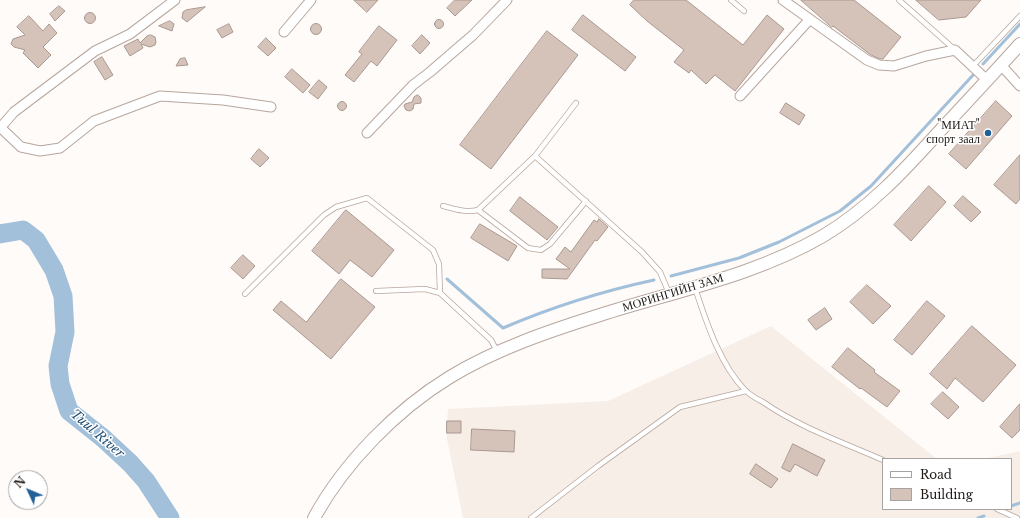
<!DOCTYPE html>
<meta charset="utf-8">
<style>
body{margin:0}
#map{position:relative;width:1020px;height:518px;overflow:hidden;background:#fffbf9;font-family:"Libre Baskerville",serif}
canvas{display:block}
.legend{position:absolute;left:882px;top:458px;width:130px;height:52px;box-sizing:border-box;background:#fff;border:1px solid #a6a3a2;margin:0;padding:5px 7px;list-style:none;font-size:12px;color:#201a17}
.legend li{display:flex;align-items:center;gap:8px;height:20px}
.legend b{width:20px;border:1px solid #a6a3a2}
.north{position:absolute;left:8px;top:470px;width:40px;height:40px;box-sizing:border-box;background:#fff;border:1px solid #a6a3a2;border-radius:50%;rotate:314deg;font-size:11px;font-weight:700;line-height:16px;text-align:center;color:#201a17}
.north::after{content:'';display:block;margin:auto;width:14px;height:18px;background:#206096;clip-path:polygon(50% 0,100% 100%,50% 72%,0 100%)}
</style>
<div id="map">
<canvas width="1020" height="518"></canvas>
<ul class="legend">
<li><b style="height:5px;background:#fff"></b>Road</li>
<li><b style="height:11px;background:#d5c3ba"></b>Building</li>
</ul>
<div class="north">N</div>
</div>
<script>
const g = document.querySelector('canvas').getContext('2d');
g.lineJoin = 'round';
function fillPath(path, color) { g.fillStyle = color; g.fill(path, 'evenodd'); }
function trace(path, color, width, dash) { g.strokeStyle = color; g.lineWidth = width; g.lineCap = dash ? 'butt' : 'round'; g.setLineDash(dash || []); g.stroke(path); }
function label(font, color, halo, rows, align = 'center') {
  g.font = font + ' "Libre Baskerville",serif'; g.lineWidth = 3; g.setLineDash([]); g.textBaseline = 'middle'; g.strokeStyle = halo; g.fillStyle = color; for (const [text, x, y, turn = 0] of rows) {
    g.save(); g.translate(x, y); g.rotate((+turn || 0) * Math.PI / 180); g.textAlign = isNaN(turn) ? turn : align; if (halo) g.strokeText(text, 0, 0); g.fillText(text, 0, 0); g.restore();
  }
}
const built = new Path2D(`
 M771,326L937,459H883V509H1011V459H983L1020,451V518H463L446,434L448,409L608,401Z`);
const stream = new Path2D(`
 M983,64L1020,24
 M671,276L739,258L779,242L840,211L871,186L974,74
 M447,279L503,328C552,307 603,291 654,280
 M1011,506L1020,503
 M978,518L984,516`);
const river = new Path2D(`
 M0,234L23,230L36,240L54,270L63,296L65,332L58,366L60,384L69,411L103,438L130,463L146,481L170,518`);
const building = new Path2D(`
 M354,0H378L367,12Z
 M455,0H472L455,16L447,8Z
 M634,0H686L743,45L767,15L784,29L735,91L715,75L706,84L691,70L689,73L674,62L684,50L647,21L630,5Z
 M801,0H854L901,37L883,59H880L871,55L833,26L832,27Z
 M916,0H981L966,17L939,20Z
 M59,6L65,11L55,21L50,14Z
 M205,7L187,22L182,18L183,12L186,10Z
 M84.5 18a5.5 5.5 0 1 1 11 0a5.5 5.5 0 1 1-11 0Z
 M583,15L636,57L625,71L572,30Z
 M29,16L43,31L49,24L57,33L43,47L51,55L38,68L23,53L25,50L14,47L11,44L13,39L25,35L17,27Z
 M434.5 24a4.5 4.5 0 1 1 9 0a4.5 4.5 0 1 1-9 0Z
 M170,21L174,24L172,31L159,26Z
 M310.5 29a5.5 5.5 0 1 1 11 0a5.5 5.5 0 1 1-11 0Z
 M229,24L233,32L222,38L217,30Z
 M379,26L397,40L377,66L371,61L354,82L345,75L362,54L359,52Z
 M547,31L578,55L491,169L460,145Z
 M151,35L155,37L156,42L155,45L150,47L141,44L143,48L130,56L124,46L138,39L140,43L147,36Z
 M422,35L430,43L420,54L412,46Z
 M266,38L276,48L268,56L258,47Z
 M102,57L113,75L105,80L94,62Z
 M185,58L188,65L176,66L180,59Z
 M292,69L310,85L303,93L285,77Z
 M319,80L327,87L318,99L309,92Z
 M418,95L421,98V103L414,104L413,109L410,111L406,110L404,106L405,104L412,102L414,97Z
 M996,101L1012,116L966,169L949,154Z
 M337.5 106a4.5 4.5 0 1 1 9 0a4.5 4.5 0 1 1-9 0Z
 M786,103L805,115L799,125L780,113Z
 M259,149L269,158L260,167L251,159Z
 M1020,155V199L1016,204L994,185Z
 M929,186L946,202L911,241L894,225Z
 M963,196L981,212L971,222L954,206Z
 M520,197L558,227L547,240L510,211Z
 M346,210L394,250L372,277L350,260L339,274L312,251Z
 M599,219L608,227L597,241L595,240L567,279L542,278V269H570L556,259L565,247L571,252L594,220L597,222Z
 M480,224L517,246L508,261L471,238Z
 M243,255L255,266L243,279L231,268Z
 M341,279L375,307L331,359L273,310L281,301L306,322Z
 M867,285L891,306L873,324L850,302Z
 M927,301L945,316L912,355L894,340Z
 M825,308L832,319L816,330L808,320Z
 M972,326L1016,365L983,402L955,378L947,389L930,374Z
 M848,348L875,370L874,372L900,391L887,407L861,388L860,389L832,367Z
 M943,392L959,407L948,419L931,404Z
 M1020,404V430L1012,438L1000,427Z
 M447,421H461V433H447Z
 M472,429L515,431L514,452L471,450Z
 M793,444L825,460L817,476L795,464L790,472L782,468Z
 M756,464L778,479L771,488L750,474Z`);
const lane = new Path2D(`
 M731,0L744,11
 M899,0L954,49
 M972,67L1020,16
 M535,156L576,103
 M443,206C455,209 466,213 478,210L535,156L642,252L660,272L669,293
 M478,210L528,248L541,250L550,244L586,201
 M695,288C706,321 720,365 745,390C750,395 757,399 763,402C799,427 842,442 883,460
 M376,291L425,289L440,293L491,340L497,351
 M245,294L324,215L336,207L367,198L433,250L439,264L440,293
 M997,509L1017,518
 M531,518L598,466L680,407L746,391`);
const street = new Path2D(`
 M783,0L867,60L879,65L894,66L926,56L955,50L987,80
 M284,32L311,0
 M1001,65L1020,86
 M740,96L810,19
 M0,128L14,112L95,51L130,34L175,0
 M1,128L21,147L40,151L60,148L94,121L160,96L223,100L271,107
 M367,133L413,85L430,72L473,35L507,0`);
const secondary = new Path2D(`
 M314,518C344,463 396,410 450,377C496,349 549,331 600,315C675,291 754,276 823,236C868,209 902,173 937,134C965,104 993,74 1020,44`);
const markers = [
 [988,133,4,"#206096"]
];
const poiNames = [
 ["\"МИАТ\"",980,126],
 ["спорт заал",980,140]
];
const streetNames = [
 ["МОРИНГИЙН ЗАМ",673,293,-17]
];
const waterNames = [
 ["Tuul River",97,434,41]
];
fillPath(built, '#f8eee8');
trace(stream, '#a3c0db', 3);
trace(river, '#a3c0db', 19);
fillPath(building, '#d5c3ba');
trace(building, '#a99890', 1);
trace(lane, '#b7a69d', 6);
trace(street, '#b7a69d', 11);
trace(secondary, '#b7a69d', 14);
trace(lane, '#fff', 4.5);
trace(street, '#fff', 9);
trace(secondary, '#fff', 12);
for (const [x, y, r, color] of markers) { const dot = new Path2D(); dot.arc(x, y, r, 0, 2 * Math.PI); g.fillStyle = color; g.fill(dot); trace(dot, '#fff', 1.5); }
label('12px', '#201a17', '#fff', poiNames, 'right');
label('12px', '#201a17', '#fff', streetNames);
label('italic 13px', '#275278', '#fff', waterNames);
</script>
